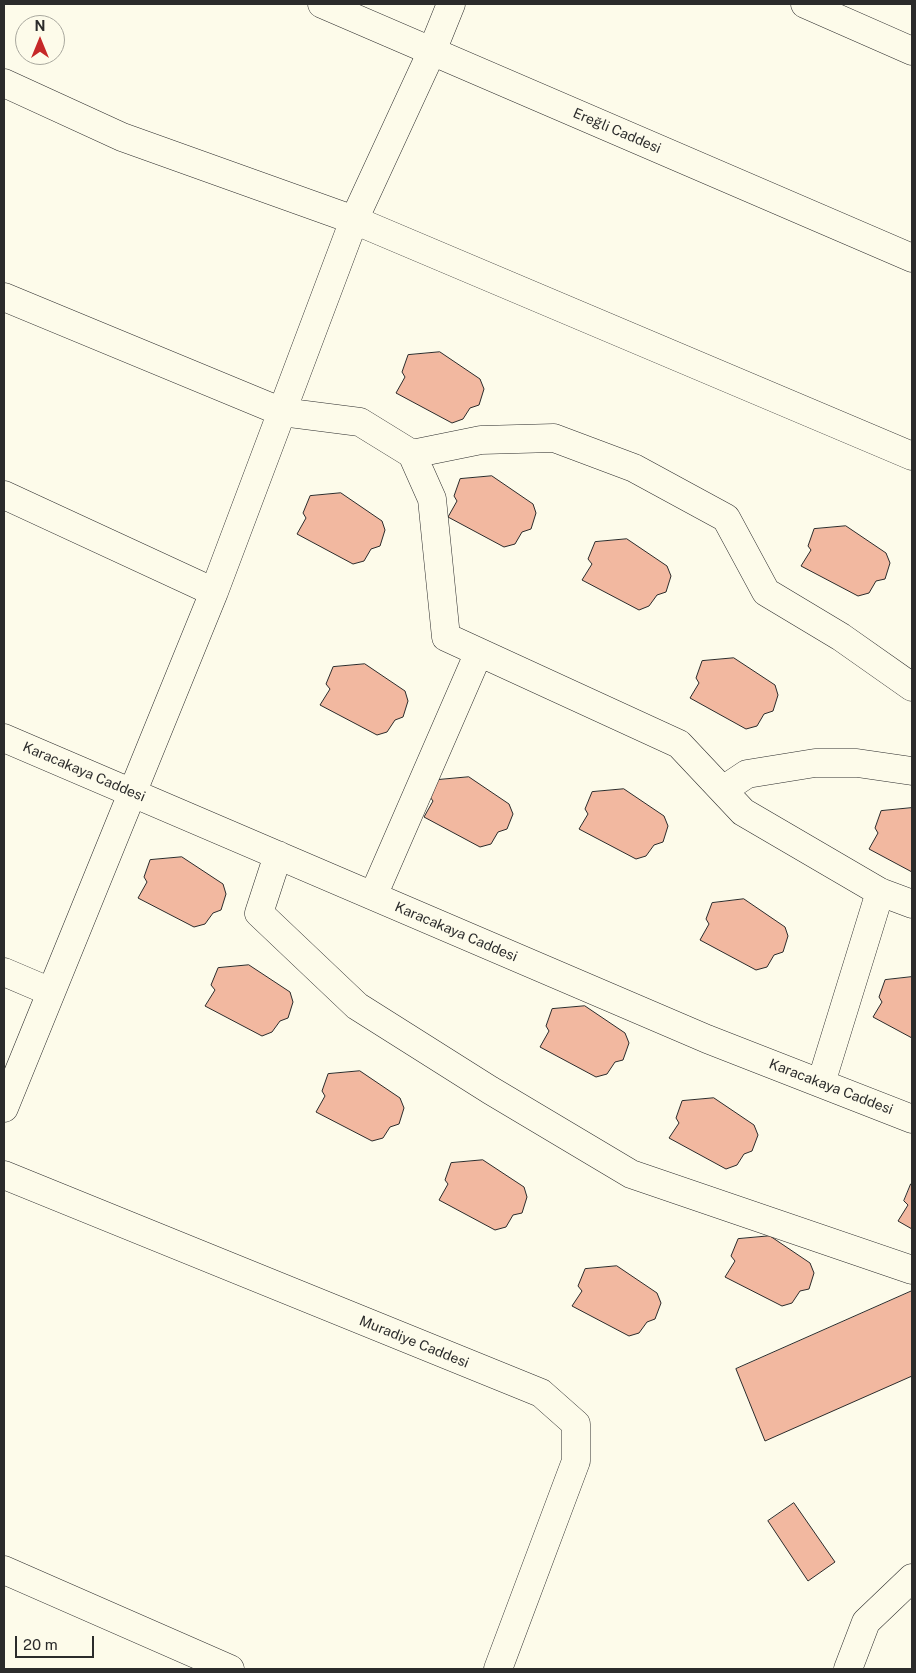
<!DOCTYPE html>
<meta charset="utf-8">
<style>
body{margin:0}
#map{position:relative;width:916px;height:1673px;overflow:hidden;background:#fdfbea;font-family:"Public Sans",sans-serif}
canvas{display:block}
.frame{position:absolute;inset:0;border:5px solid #2b2b2b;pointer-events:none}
.north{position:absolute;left:15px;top:15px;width:50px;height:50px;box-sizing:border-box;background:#fdfbea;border:1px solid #a9a89e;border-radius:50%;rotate:0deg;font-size:14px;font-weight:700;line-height:20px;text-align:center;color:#2b2b2b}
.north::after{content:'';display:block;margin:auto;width:18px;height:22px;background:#c62828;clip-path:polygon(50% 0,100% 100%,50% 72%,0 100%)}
.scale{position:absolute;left:15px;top:1636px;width:79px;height:22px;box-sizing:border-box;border:2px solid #2b2b2b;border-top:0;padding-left:6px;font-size:15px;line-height:18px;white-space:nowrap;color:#2b2b2b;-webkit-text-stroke:4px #fdfbea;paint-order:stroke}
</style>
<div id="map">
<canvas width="916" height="1673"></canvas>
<div class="frame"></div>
<div class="north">N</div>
<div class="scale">20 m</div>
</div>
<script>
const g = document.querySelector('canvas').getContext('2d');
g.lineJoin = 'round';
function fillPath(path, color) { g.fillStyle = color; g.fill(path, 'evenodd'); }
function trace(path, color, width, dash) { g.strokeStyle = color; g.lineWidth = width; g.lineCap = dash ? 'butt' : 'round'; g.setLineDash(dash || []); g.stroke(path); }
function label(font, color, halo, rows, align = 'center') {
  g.font = font + ' "Public Sans",sans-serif'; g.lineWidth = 4; g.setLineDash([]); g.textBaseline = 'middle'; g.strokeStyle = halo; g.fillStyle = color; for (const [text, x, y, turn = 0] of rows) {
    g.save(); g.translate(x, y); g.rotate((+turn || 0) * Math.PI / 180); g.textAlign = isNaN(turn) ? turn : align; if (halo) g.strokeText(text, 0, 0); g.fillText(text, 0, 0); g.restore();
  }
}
const building = new Path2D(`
 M440,352L480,379L484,389L479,405L470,408L463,419L452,423L396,393L405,377L402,372L408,355Z
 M492,476L533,504L536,513L531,529L522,532L515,544L504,547L448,517L457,501L454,496L460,479Z
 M341,493L382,521L385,530L380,546L371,549L364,561L353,564L297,534L306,518L303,513L310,496Z
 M846,526L886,553L890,563L885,579L876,581L869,593L858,596L801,566L811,550L808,546L814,529Z
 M627,539L667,566L671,576L666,592L657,595L649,606L639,610L582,580L592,564L588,559L595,542Z
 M734,658L775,685L778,695L773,711L764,714L757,726L746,729L690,698L699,683L696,678L702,661Z
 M365,664L405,691L408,701L403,717L395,720L387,732L377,735L320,705L330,689L326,684L333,667Z
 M469,777L509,804L513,814L507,829L498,832L491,844L480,847L424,817L433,801L430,797L437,780Z
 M624,789L664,816L668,826L663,842L654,845L646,856L636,859L579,829L588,814L585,809L592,792Z
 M912,808V872L869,849L878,833L875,828L881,811Z
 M182,857L223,884L226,894L221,910L213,913L205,924L194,927L138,898L147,882L144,877L150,860Z
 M744,899L785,927L788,936L783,952L774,955L767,967L756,970L700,940L709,924L706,919L712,903Z
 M249,965L290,992L293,1002L288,1018L280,1021L272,1032L262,1036L205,1006L215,990L211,985L218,968Z
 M912,977V1038L873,1017L882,1002L879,997L885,980Z
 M585,1006L625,1033L629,1043L623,1060L615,1062L607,1074L596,1077L540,1047L549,1031L546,1026L552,1009Z
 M360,1071L400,1098L404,1108L399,1124L390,1127L383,1138L372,1141L316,1112L325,1096L322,1091L328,1074Z
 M714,1098L754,1125L758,1135L752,1151L744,1154L737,1165L726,1169L669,1138L679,1123L676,1118L682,1101Z
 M483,1160L524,1187L527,1197L522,1213L513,1215L506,1227L495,1230L439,1200L448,1184L445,1180L451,1163Z
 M911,1184H912V1229L898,1221L908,1205L904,1201Z
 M770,1236L810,1263L814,1273L809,1289L800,1291L792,1303L782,1306L725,1277L735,1261L731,1256L738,1239Z
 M617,1266L657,1293L661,1303L655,1319L647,1322L639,1333L629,1336L572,1306L582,1291L578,1286L585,1269Z
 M912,1291V1376L765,1441L736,1369Z
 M794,1503L835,1562L808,1581L768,1521Z`);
const minor = new Path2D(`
 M322,4L912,258
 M805,4L912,51
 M4,83L122,137L354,220L912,456
 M4,297L282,412L360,422L412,454L432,499L446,637L679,744L743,812L880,892L912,904
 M412,454L481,440L554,438L634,468L726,518L766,592L841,637L912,687
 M4,495L214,592
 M4,738L707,1039L912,1119
 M723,790L747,774L815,763H857L912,771
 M278,855L259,913L357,1006L490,1090L631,1174L912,1270
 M373,896L479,652
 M4,972L51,992
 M821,1083L880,892
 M4,1108L214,592L354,220L432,51L451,4
 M4,1175L541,1393L576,1424V1461L498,1669
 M4,1570L230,1669
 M848,1669L866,1622L912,1578`);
const streetNames = [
 ["Ereğli Caddesi",617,131,23],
 ["Karacakaya Caddesi",84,772,23],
 ["Karacakaya Caddesi",456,932,23],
 ["Karacakaya Caddesi",831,1087,21],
 ["Muradiye Caddesi",414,1342,22]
];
fillPath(building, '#f2b8a0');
trace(building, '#2b2b2b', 1);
trace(minor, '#2b2b2b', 29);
trace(minor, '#fdfbea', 28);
label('14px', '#2b2b2b', '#fdfbea', streetNames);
</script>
